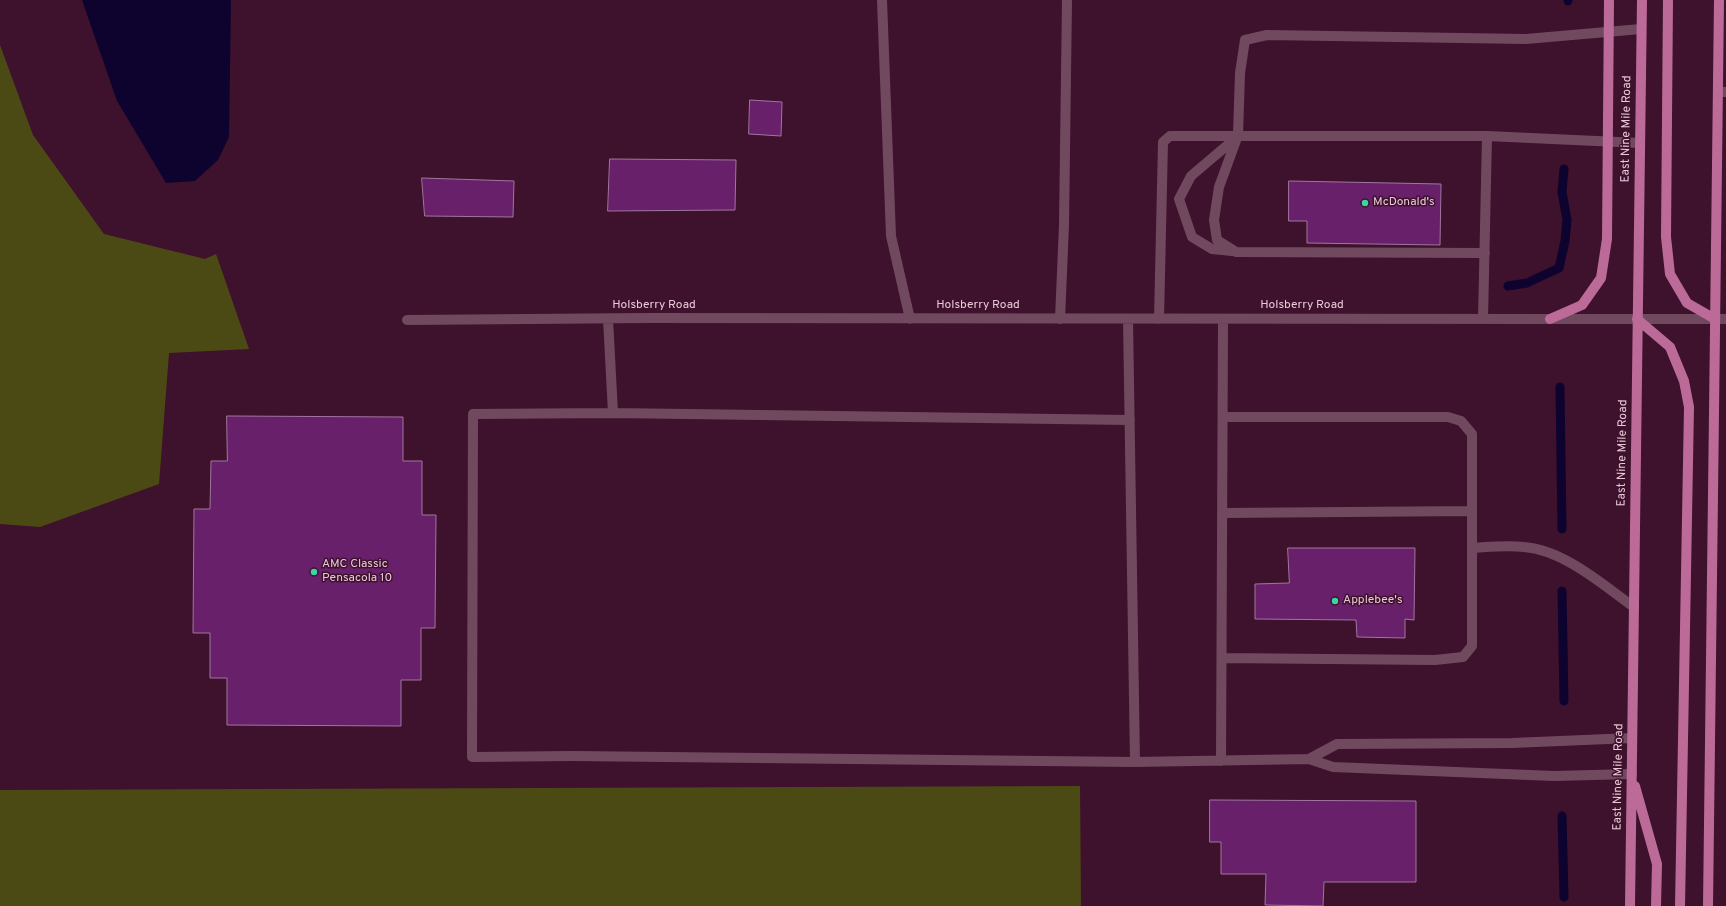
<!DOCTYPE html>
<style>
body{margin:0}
canvas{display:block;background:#3e112c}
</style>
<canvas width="1726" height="906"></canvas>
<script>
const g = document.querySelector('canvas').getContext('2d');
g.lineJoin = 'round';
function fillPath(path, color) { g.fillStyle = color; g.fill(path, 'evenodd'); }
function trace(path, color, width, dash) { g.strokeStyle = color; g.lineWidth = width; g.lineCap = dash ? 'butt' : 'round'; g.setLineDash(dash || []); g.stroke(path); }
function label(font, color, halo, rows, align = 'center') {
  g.font = font + ' Overpass,sans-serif'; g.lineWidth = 3; g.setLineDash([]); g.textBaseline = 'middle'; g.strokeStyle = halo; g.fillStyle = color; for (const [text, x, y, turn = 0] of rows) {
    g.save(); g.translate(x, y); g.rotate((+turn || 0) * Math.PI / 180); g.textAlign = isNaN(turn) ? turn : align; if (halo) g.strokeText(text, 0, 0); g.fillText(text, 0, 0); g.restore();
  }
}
const green = new Path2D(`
 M0,45L33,135L104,234L205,259L216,254L249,349L169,353L159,484L40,527L0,524Z
 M1080,786L1081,906H0V790Z`);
const water = new Path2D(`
 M82,0H231L229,137L218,160L195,181L166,183L117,101Z`);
const stream = new Path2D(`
 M1568,1V0
 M1508,286L1527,283L1559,268L1565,241L1567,220L1562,192L1564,169
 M1560,387L1562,529
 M1562,591L1564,701
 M1562,816L1564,897`);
const building = new Path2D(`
 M750,100L782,102L781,136L749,134Z
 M610,159L736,160L735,210L608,211Z
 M422,178L514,181L513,217L425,216Z
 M1289,181L1441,184L1440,245L1307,243V221H1289Z
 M227,416L403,417V461H422V515H436L435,628H421V680H401V726L227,725V678H210V633H193L194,509H210L211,461H227Z
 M1288,548H1415L1414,620L1405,619V638L1357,637L1356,620L1255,619V584L1289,583Z
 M1210,800L1416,801V882H1324L1323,906L1265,905L1266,874H1221V842H1210Z`);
const service = new Path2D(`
 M882,0L891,236L910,319
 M1718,92H1726
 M1232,251L1212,249L1192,237L1179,199L1191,176L1237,137
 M1485,253L1236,252L1217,240L1214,220L1219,187L1238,135L1240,73L1245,40L1267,35L1526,39L1641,29
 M608,319L613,413L473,414L472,757L572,756L1135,762L1128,319
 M1060,319L1064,225L1067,0
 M1159,319L1163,142L1170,136H1487L1640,143
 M1483,319L1487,136
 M407,320L648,318L1550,319
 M613,413L1130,420
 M1223,513L1472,511
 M1472,548C1489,547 1507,545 1524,547C1564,550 1603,585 1634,607
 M1222,658L1435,660L1463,657L1472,646V434L1461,421L1448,417H1223
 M1309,759L1337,744L1512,743L1632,738
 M1221,761L1223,319
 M1135,762L1309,759L1333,767L1554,776L1632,774`);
const tertiary = new Path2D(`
 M1550,319H1726`);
const primary = new Path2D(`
 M1668,0L1666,237L1670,274L1687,303L1715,319
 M1550,319L1582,305L1601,278L1607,239L1609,0
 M1637,319L1670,347L1684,381L1689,407L1680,906
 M1635,786L1657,864L1656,906
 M1630,906L1642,0
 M1708,906L1719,0`);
const markers = [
 [1365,203,4,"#3dd4a3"],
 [314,572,4,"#3dd4a3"],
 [1335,601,4,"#3dd4a3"]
];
const streetNames = [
 ["East Nine Mile Road",1627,129,-89],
 ["Holsberry Road",654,306],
 ["Holsberry Road",978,306],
 ["Holsberry Road",1302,306],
 ["East Nine Mile Road",1623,453,-89],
 ["East Nine Mile Road",1619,777,-89]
];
const poiNames = [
 ["McDonald's",1373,203],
 ["AMC Classic",322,565],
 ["Pensacola 10",322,579],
 ["Applebee's",1343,601]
];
fillPath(green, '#4c4a14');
fillPath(water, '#0e032e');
trace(stream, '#0e032e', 9);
fillPath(building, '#672069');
trace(building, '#a076a0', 1);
trace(service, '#71495e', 10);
trace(tertiary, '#71495e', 10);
trace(primary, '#bc6b98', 10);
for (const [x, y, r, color] of markers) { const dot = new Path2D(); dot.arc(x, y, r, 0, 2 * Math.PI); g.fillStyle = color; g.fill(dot); trace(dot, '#3e112c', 1.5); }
label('12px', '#e8c9d8', '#3e112c', streetNames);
label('12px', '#e8c9d8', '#3e112c', poiNames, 'left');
</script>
